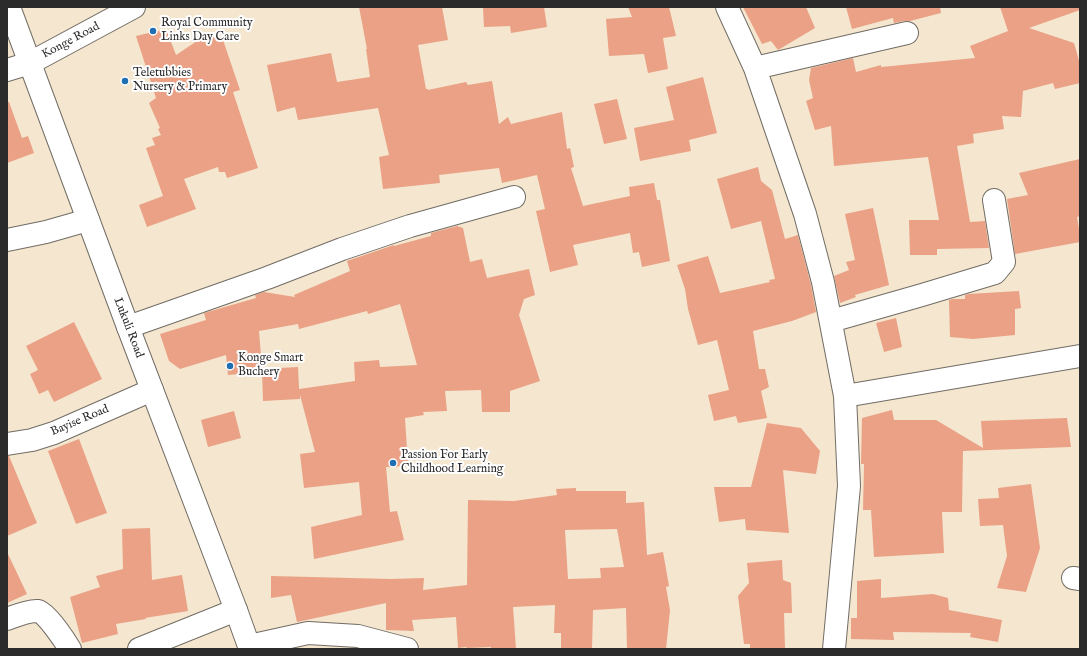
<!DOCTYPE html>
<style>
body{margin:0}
#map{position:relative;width:1087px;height:656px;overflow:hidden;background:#f4e6cf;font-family:"IM FELL English",serif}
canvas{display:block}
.frame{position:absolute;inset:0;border:8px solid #2b2b2b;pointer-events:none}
</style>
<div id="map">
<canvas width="1087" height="656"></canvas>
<div class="frame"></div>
</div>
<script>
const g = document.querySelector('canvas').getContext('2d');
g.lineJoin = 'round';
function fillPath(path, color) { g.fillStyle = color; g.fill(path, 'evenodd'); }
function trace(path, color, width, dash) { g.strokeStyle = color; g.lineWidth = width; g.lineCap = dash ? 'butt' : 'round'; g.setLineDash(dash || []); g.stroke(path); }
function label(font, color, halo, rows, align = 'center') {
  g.font = font + ' "IM FELL English",serif'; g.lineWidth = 4; g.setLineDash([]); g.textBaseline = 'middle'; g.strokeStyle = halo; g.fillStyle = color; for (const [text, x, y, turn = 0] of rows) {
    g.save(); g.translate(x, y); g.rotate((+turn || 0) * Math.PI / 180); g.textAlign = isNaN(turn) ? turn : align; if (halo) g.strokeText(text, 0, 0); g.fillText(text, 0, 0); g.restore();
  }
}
const building = new Path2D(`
 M359,7H442L448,40L418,45L426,89H428V90L466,82L468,85L492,81L499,124L508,117L511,124L562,112L567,149L570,148L574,167L571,168L583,206L630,196L629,187L654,183L657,200H660L670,261L642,267L639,252L633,253L630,233L573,245L578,265L550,272L536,211L545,209L537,175L502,183L499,168L439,175L440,183L383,189L379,157L389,155L378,108L298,120L295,107L277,112L267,65L331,53L337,82L370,77L366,49H367Z
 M483,7H544L547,27L511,33L510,26L484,27Z
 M628,7H669L676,36L663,38L668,69L648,73L644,54L609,56L606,19L632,17Z
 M743,7H806L815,28L778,50L771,41L762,44Z
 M846,7H940L941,13L910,21H904L894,23L893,18L852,29Z
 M1000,7H1080V10L1029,28L1074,43L1080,64V83L1055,89L1053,83L1023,91L1021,117L1002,116L1004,129L973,134L974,143L957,146L970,222L985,221L989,248L937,249V255H910L909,220H939L928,157L834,166L831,126L815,130L806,101L813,98L809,80L811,68L853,58L856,72L881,65V67L975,58L970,46L1008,31Z
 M166,29L176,55L203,37H222L240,90L233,92L258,168L227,178L225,172H219L218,167L184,179L196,209L147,227L139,205L163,196L146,148L155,145L152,138L161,135L158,129L160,128L149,103L156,98L136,36Z
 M703,77L717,133L689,140L691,151L640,161L634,128L674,120L666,87Z
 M617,99L627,139L604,144L594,104Z
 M7,102H9L22,138L28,136L34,153L7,163Z
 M1080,159V216L1077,217L1080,235V242L1015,254L1007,199L1028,195L1019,173Z
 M758,167L761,181L772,190L785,239L798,235L811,285L816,312L792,321L753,331L759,369H765L769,387L761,391L767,418L738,423L736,416L714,421L708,395L729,390L717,340L698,345L688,309L685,289L677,265L708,256L720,293L770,282L769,280L775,279L761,221L731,229L717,179Z
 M873,208L889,285L855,295L856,297L840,303L834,276L849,270L846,262L855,260L845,214Z
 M457,226L463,228L470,262L482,259L487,278L529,269L535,295L524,299L519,315L540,381L510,391V412H482L481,390L445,391L447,411L423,412L424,415L405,418L408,466L386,467L390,512L397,511L404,540L314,559L311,527L362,515L359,482L304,488L300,454L315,452L300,395V399L263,401L262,372L228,375L226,355L180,369L169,361L160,334L206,320L204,313L256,298L255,295L264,292L295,297L294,295L350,271L347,261L394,245V246L431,236V233ZM400,304L417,365L380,367L379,360L354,362L355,381L299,389L298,367L262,369L259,331L298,324L299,329L367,311L368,314Z
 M1019,291L1021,308L1015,309V335L973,339L950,337L949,300L953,299H965V295L969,294Z
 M896,318L902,347L884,352L876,323Z
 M74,322L102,379L54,402L48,390L39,394L30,374L38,370L26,346Z
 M892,410L894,420H936L983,448L981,421L1067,418L1071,447L963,451L962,512H942L944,553L874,557L871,510H863L864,464H861L862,418Z
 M234,411L241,438L208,447L201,420Z
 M767,423L801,428L820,451L816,474L783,470L789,533L746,530L745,519L719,522L714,487H751Z
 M79,439L107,513L76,524L48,451Z
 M7,456H9L37,523L7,536Z
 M1031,484L1040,548L1026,592L997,588L1007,556L1003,525L980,526L978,499L999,498L998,488Z
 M576,488V491H626V503L644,502L647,555L663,552L669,586L666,587L670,610L666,649H627L626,608L593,610L592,649H561V633H554L555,605L513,607L516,649H491V647L467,648L466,647L458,648L456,617L412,620L414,631L386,630V603L297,622L291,595L271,598V576L391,579L424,578L423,590L467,585L468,500L514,501L557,495L556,489ZM617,529L624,567L600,568L601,578L568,579L565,530Z
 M150,528L152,580L182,575L188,611L145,618L146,619L116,624L118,634L82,643L70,597L100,587L96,576L123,569L122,529Z
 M7,552L27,594L7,603Z
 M782,560L783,580L791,583L792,613H784L785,649H750V644H744L738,596L749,583L747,563Z
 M881,579V598L933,594L948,598L949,610L1002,620L998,642L970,637L971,633L893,632L894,640L851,639V618H857V581Z`);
const minor = new Path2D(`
 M727,7L755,68L805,214L823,282L845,396L849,486L834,649
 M755,68L907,33
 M7,70L30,63L134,7
 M7,240L46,232L88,220
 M831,321L922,295L995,273L1004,262L994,200
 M128,327L267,278L342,249L410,226L514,197
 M845,396L1080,356
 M7,444L32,440L54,433L152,390
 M1073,578L1080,579
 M7,619C15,616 29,610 38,611C46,612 65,641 70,649
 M249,646L308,633L358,636L407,649
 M139,649L236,610`);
const tertiary = new Path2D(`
 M9,7L128,327L236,610L250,649`);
const markers = [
 [153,31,4,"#1f6fb2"],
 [125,81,4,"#1f6fb2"],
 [230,366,4,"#1f6fb2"],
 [393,463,4,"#1f6fb2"]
];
const poiNames = [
 ["Royal Community",161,24],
 ["Links Day Care",161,38],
 ["Teletubbies",133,74],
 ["Nursery & Primary",133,88],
 ["Konge Smart",238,359],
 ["Buchery",238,373],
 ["Passion For Early",401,456],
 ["Childhood Learning",401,470]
];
const streetNames = [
 ["Konge Road",71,41,-28],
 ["Lukuli Road",128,328,69],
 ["Bayise Road",80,421,-23]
];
fillPath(building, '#eaa185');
trace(minor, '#716c64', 24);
trace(tertiary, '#716c64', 24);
trace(minor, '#fff', 22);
trace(tertiary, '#fff', 22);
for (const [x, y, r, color] of markers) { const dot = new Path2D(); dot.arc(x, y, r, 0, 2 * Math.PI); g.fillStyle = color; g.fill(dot); trace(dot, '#fff', 1.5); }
label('12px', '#2b2b2b', '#fff', poiNames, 'left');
label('12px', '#2b2b2b', '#fff', streetNames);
</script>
